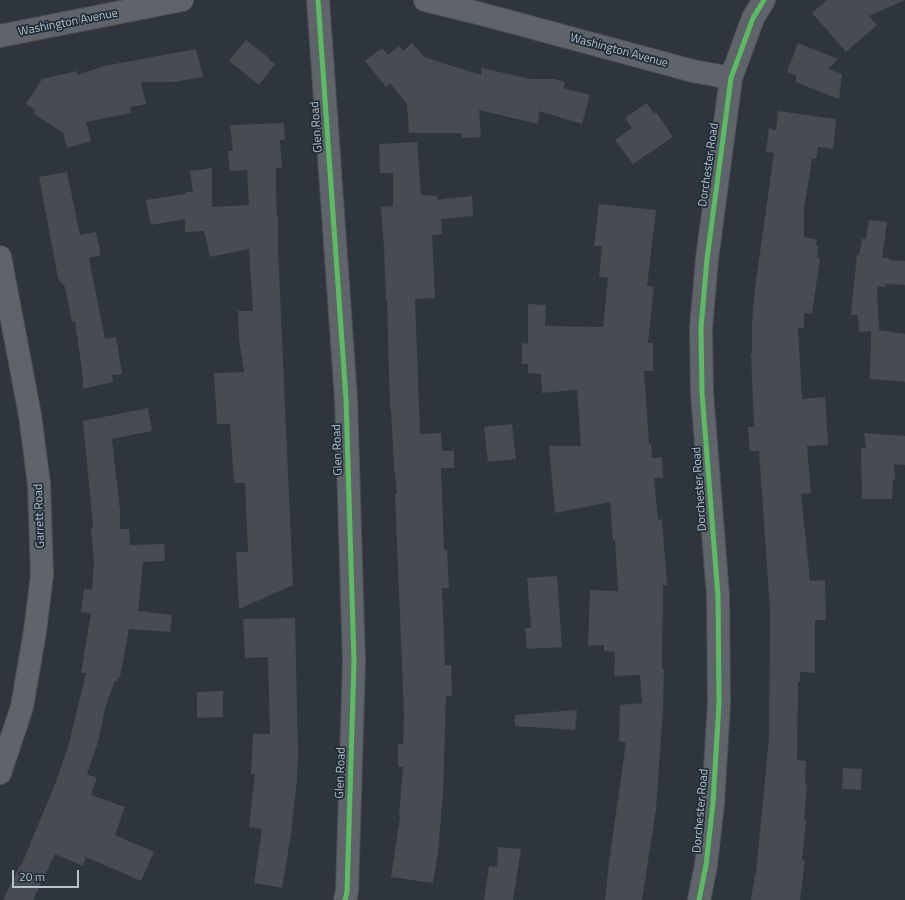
<!DOCTYPE html>
<style>
body{margin:0}
#map{position:relative;width:905px;height:900px;overflow:hidden;background:#2e353c;font-family:"Titillium Web",sans-serif}
canvas{display:block}
.scale{position:absolute;left:12px;top:870px;width:67px;height:18px;box-sizing:border-box;border:2px solid #b9c2cc;border-top:0;padding-left:5px;font-size:12px;line-height:14px;white-space:nowrap;color:#b9c2cc;-webkit-text-stroke:3px #202c37;paint-order:stroke}
</style>
<div id="map">
<canvas width="905" height="900"></canvas>
<div class="scale">20 m</div>
</div>
<script>
const g = document.querySelector('canvas').getContext('2d');
g.lineJoin = 'round';
function fillPath(path, color) { g.fillStyle = color; g.fill(path, 'evenodd'); }
function trace(path, color, width, dash) { g.strokeStyle = color; g.lineWidth = width; g.lineCap = dash ? 'butt' : 'round'; g.setLineDash(dash || []); g.stroke(path); }
function label(font, color, halo, rows, align = 'center') {
  g.font = font + ' "Titillium Web",sans-serif'; g.lineWidth = 3.5; g.setLineDash([]); g.textBaseline = 'middle'; g.strokeStyle = halo; g.fillStyle = color; for (const [text, x, y, turn = 0] of rows) {
    g.save(); g.translate(x, y); g.rotate((+turn || 0) * Math.PI / 180); g.textAlign = isNaN(turn) ? turn : align; if (halo) g.strokeText(text, 0, 0); g.fillText(text, 0, 0); g.restore();
  }
}
const building = new Path2D(`
 M827,0H905L869,16L877,25L846,52L812,13Z
 M246,40L269,58L268,59L275,64L259,85L229,61Z
 M412,43L424,57L481,75L482,68L530,79H555L565,82L563,88L590,95L582,124L539,111L538,124L479,110L481,137L462,138V133H409L407,104L390,83L386,87L365,61L382,48L388,55L399,46L403,51Z
 M798,43L838,59L828,69L842,74L839,99L795,82L797,76L787,72Z
 M196,49L203,77L174,82H141L146,104L130,107L131,113L86,122L91,141L67,148L63,133L33,113L35,110L26,104L42,79L77,71L78,75L104,66Z
 M647,103L654,114L656,112L673,137L633,164L615,140L632,128L625,118Z
 M778,111L836,119L833,149L818,147L816,159L812,158L809,178L804,208V237L817,240L816,245L818,246L817,258H820L812,314L804,313V328H798L802,399L825,397L828,445L807,446L811,493L801,494L810,581L825,580L826,620H815V673L800,672V682H798L797,760L806,761L805,783H807L804,820H806L802,860L805,861L800,900H751L755,874H756L769,738L770,611L759,451H750L749,441L748,427H754L751,354H752V323L755,288L774,153L766,152L769,128L776,130Z
 M284,123L285,140H280L282,168H276V190L277,216H278V249L293,585L239,609L236,552H248L245,483H234L230,424H217L214,373L244,372L239,339L238,311H253L249,249L210,257L204,231L185,232V219L151,225L146,200L186,194V192H193L190,171L212,168V207L249,205L247,170L230,171L228,151H233L230,125Z
 M417,142L421,195L437,196V200L472,196L473,216L441,219L442,234L432,235L435,298L415,299L420,434L441,433L442,451H454V468H441L444,550H447L449,588H442L445,665H451L452,696H446L443,793L438,852L433,883L391,877L400,817L399,816L403,767H398V744H403L404,714L395,494H397L394,466L391,409H390L387,301H386L384,247L381,207L393,206V173H380L379,144Z
 M67,172L80,235L96,232L101,255L89,258L105,339L116,337L122,374L112,375L113,382L83,389V378L75,321L72,322L65,287L58,278L39,177Z
 M599,204L656,210L647,286L654,287L648,343H653V371H644L649,444H651L652,458L662,457L663,478H654L658,520L662,519L667,585H663L662,669H664L663,710L658,780L656,809L642,900H605L609,862L626,743L619,741L620,705L642,703L640,675L614,676L615,652L604,651V645L588,646L590,590L618,591L615,540H613L610,502L555,513L549,446H581L577,390L542,393L541,374L528,373V364H522V343L528,344V304L546,305L545,326L603,327L608,278L599,277L602,246H594Z
 M869,220L887,222L882,258H889V260L905,261V285L886,284V287L877,286L879,330H877L905,334V382L870,379L871,331L859,332L858,315H851L857,255H859L862,239H866Z
 M148,408L152,431L112,439L120,510V529H129L130,545L164,544L165,561L143,562L138,611L172,615L170,632L129,629L120,677H118V681H115L106,704L98,742L87,774L97,778L91,795L125,807L115,835L154,852L141,881L86,857L83,866L55,854L33,900H3L20,865L21,866L55,784L68,747L86,673H81L91,613L81,612L84,589L92,590L94,562L91,528H93L83,421Z
 M512,424L516,459L488,462L484,427Z
 M864,433L905,436V465L894,464L895,480H893L892,499H862L861,448H866Z
 M557,576L562,647L527,649L525,628H531L527,578Z
 M295,618L298,755L297,780L291,834L282,888L254,883L262,829L249,827L255,774H251L253,734H270L268,657L245,658L243,619Z
 M223,691V717L197,718V692Z
 M577,710L575,730L515,726V715Z
 M843,768L862,769L861,790L842,789Z
 M498,847L521,849L513,900H484L489,866L497,867Z`);
const street = new Path2D(`
 M318,0L346,399L354,662L347,892L345,900
 M425,0L478,13L693,71L731,78
 M0,36L182,0
 M0,257L30,415L39,484L42,575L35,631L22,707L0,773
 M699,900L706,865L713,803L719,703L718,596L702,393L701,328L707,259L731,78L753,18L764,0`);
const cycleway = new Path2D(`
 M318,0L346,399L354,662L347,892L345,900
 M699,900L706,865L713,803L719,703L718,596L702,393L701,328L707,259L731,78L753,18L764,0`);
const streetNames = [
 ["Washington Avenue",68,23,-11],
 ["Washington Avenue",619,51,15],
 ["Glen Road",317,127,-94],
 ["Dorchester Road",709,165,-82],
 ["Glen Road",338,450,-92],
 ["Dorchester Road",700,489,-94],
 ["Garrett Road",40,516,-92],
 ["Glen Road",341,773,-88],
 ["Dorchester Road",701,811,-85]
];
fillPath(building, '#464c52');
trace(street, '#4c5156', 24);
trace(street, '#5e646a', 22);
trace(cycleway, '#5cba63', 5);
label('12px', '#b9c2cc', '#202c37', streetNames);
</script>
